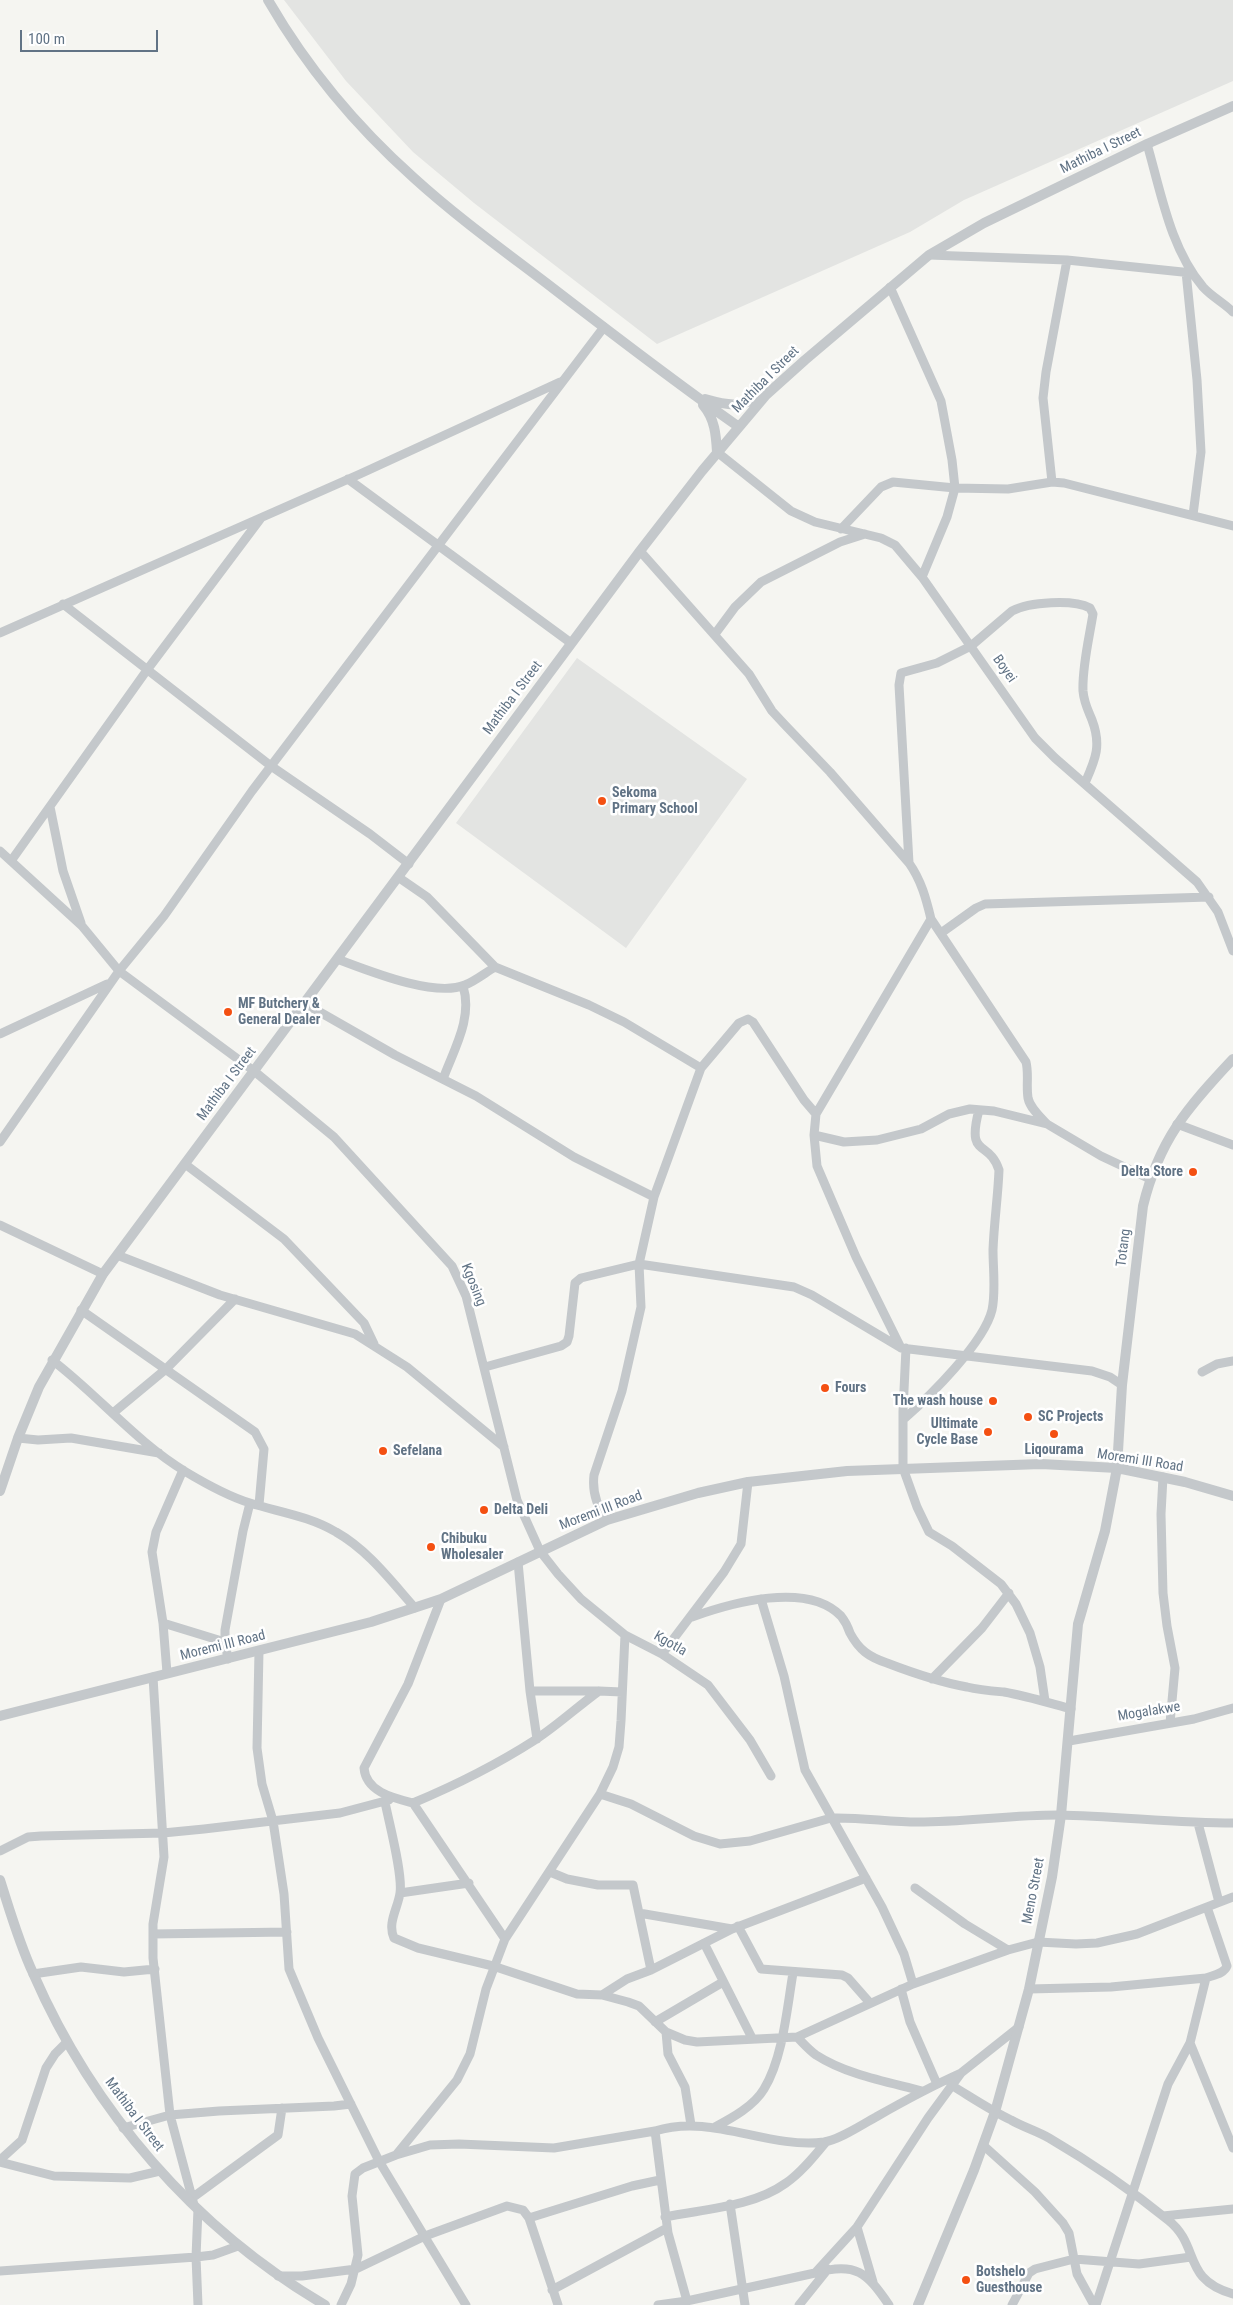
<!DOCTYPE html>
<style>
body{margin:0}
#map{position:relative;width:1233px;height:2305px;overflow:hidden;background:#f5f5f1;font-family:"Roboto Condensed",sans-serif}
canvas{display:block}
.scale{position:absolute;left:20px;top:30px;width:138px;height:22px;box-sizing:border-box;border:2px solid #617385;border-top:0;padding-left:6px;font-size:15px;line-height:18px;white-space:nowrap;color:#617385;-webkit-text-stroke:4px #fff;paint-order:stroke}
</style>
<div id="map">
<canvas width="1233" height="2305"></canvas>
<div class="scale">100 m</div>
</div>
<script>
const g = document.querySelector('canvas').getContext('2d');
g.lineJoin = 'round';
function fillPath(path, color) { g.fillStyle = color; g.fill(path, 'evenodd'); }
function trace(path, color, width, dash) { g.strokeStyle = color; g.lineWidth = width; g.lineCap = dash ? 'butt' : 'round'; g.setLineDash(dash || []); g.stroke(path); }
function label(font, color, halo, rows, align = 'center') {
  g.font = font + ' "Roboto Condensed",sans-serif'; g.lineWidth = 5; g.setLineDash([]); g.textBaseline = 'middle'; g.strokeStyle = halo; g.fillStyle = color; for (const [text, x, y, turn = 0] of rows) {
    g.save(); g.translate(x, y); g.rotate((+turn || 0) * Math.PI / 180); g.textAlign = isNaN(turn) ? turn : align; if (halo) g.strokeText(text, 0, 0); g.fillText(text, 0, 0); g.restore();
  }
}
const built = new Path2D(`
 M284,0H1233V81L964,200L910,232L657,344L474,203L413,152L346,81Z
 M577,658L747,779L626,948L456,823Z`);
const minor = new Path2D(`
 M1147,144C1161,192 1170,248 1203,287C1212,297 1224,303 1233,312
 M929,255L1067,260
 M1186,272L1197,380L1201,452L1193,515
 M890,287L941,401L952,460L955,488L947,517L922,577
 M604,327L252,791L164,916L119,971L254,1071L334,1137L452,1266L466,1296L517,1500L540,1551L558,1574L581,1599L625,1635L662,1654L708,1685L750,1740L771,1776
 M717,452L791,511L815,522L881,538L895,545L922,577L1035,738L1055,758L1197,882L1218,912L1233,951
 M348,479L571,643
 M1052,482L1043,398L1046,372L1067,260L1192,273
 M841,529L881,487L893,482L955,488L1008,489L1052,482L1064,483L1233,526
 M640,551L749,674L772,711L785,725L830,772L909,863C921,880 926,898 931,919L816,1114L814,1135L817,1166L856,1257L901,1348
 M63,604L271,766L370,834L409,864
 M0,633L360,474L560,382
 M715,634L735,607L761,582L840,542L865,534
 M50,807L63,871L81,923
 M0,851L82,926L119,971L0,1142
 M11,861L147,670L261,518
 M909,863L899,685L901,673L937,663L971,646L1012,611C1029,602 1073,599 1090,608L1093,614C1089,639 1082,667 1083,691C1084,703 1088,710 1092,720C1102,746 1095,760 1085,783
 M398,877L427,897L495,967L589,1005L624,1022L701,1068L739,1023L748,1019L753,1022L804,1100L816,1114
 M931,919L1026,1062C1029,1074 1026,1086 1028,1098C1030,1108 1040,1117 1047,1124
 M941,933L976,908L985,904L1209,897
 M337,959C367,970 434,998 465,985C475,981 485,973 495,967
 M304,1003L395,1055L476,1096L574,1157L654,1197L701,1068
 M0,1034L107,984
 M443,1079C454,1049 473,1018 463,986
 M1177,1124L1233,1145
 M814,1135L844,1142L877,1140L921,1129L949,1114L970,1109L994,1111L1047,1124L1101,1156L1150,1179
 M185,1164L284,1239L364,1323L374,1344
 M0,1225L103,1274
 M117,1255L220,1295L355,1334L407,1367L504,1447
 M81,1310L255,1432L264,1449L259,1505
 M906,1348L903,1411V1468L917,1507L929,1532L952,1546L1001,1584L1016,1604L1030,1633L1040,1667L1045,1701
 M52,1360C98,1395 136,1442 186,1472C206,1484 227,1496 250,1503C279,1512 309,1516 336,1532C368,1550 391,1581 415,1608
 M485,1367L561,1346L567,1342L569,1336L575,1283L581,1278L639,1264L794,1287L812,1295L901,1348L1092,1371L1110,1377L1122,1385
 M1202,1372L1217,1364L1233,1361
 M113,1413L166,1369L235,1299
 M904,1419C930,1396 984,1343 992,1310C996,1292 993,1269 993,1250C994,1223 998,1196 999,1170C989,1139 966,1159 979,1110
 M18,1438L38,1440L71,1438L159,1453
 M1163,1477L1161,1514L1163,1593L1167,1626L1175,1668L1170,1723
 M607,1520C597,1507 592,1492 594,1475L622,1391L641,1307L639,1264L654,1197
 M518,1562L530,1691L537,1739
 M441,1599L408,1684L364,1768C366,1792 393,1798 413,1803L505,1939
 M761,1599L784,1676L805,1770L882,1907L904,1954L913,1984
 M692,1617C731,1603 807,1581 841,1616C845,1621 848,1627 850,1633C859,1650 869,1657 887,1663C913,1673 939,1682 967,1687C979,1690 992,1691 1004,1692C1027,1696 1049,1703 1071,1709
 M163,1623L225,1642
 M259,1651L257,1748L262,1784L273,1821L284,1894L289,1969L318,2038L379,2161L466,2305
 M662,1654L724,1572L741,1544L748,1482
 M228,1659L225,1642V1630L243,1531L250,1503
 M167,1673L163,1623L152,1552L156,1532L183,1470
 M153,1677L164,1857L153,1924V1958L170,2115L194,2205
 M932,1679L982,1628L1009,1593
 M530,1691H598
 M1069,1741L1194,1719L1233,1708
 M600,1794L631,1804L694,1836L720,1844L750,1841L831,1818C860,1817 889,1822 918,1822C965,1822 1011,1815 1058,1815C1117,1816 1175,1823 1233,1823
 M385,1802C389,1823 403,1874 400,1893C398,1908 387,1923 394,1938L418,1948L493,1966L577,1994L602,1995L628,2002L639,2006L666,2032L685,2040L697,2042L797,2037L913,1984L1008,1950L1038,1942L1076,1944L1097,1943L1137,1934L1233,1897
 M413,1803C456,1785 496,1765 535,1740C558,1725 577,1707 599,1691L622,1692
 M1198,1823L1219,1902
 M0,1851L28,1837L41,1836L163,1833L204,1829L340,1813L389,1800
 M550,1872L567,1879L598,1885H633L651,1970
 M915,1888L965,1924L1008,1950
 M400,1893L469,1883
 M639,1913L732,1929
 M738,1926L761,1969L842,1975L848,1978L870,2003
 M153,1934L287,1932
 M704,1943L752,2038
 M33,1974L81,1967L124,1972L155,1969
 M901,1989L910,2022L937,2084
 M1029,1989L1111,1987L1206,1978C1213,1975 1224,1974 1227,1966L1207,1907
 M602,1995L627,1979L651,1970L732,1929L866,1878
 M655,2022L723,1982
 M666,2032L668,2054L685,2087L691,2125
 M797,2037C803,2043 809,2050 816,2055C847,2075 888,2082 922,2091
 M1190,2043L1233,2148
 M951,2085C971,2097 990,2110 1011,2120C1023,2127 1037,2131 1049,2138C1090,2162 1131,2190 1168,2220C1201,2246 1181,2279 1233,2294
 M715,2127C732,2118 754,2106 764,2089C783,2058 787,2008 793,1973
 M123,2128L170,2115L219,2111L334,2106L351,2104
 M655,2131L668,2233L687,2301
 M983,2145L1035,2192L1063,2223L1069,2233L1077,2274L1094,2305
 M396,2155L430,2145L459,2144L554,2148L655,2131C712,2113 766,2149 824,2142C841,2139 861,2125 876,2117C904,2101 932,2086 961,2073
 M0,2160L22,2140L46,2068L55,2054L67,2042
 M0,2162L54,2176L130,2178L160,2171
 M192,2198L278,2135L282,2108
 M730,2204L745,2305
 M198,2209L196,2257L198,2305
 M1163,2216L1233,2209
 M665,2217C704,2209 753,2207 786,2183C802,2172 814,2156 826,2142
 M529,2218L632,2186L660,2180
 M857,2227L873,2282
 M0,2271L196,2257L213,2255L238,2246
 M815,2273C856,2261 867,2273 889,2305
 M278,2276H302L356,2269L425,2236L507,2206L523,2210L529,2218L558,2305
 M552,2290L667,2228
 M341,2305L351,2284L358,2255L352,2196L355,2174L363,2168L396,2155L457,2080L470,2054L486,1989L505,1939L600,1794L613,1767L619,1747L621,1721L625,1635
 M658,2305L687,2301L815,2273L857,2227L928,2118L961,2073L1019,2027
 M799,2305L828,2269
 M1012,2305L1029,2273L1035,2269L1074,2259L1139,2264L1191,2257
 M1096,2305L1168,2084L1190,2043L1206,1978`);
const tertiary = new Path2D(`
 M268,0C306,66 358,128 414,178C458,218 507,253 554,289C615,336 676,383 739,427
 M705,399C730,406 738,407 762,397
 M703,405C715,419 716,435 717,452
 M0,1491L18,1438L39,1387L103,1274L640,551L702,471L766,395L805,360L929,255L984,223L1147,144L1233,106
 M0,1716L371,1622L441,1599L607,1520L698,1493L748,1482L847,1471L1041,1464L1117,1468L1185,1482L1233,1496
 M0,1880C10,1911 19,1943 33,1973C93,2111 195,2229 325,2305
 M918,2305L974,2170L995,2112L1029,1989L1052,1877L1061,1815L1078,1624L1105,1531L1117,1468L1122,1385L1143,1206C1159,1140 1187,1108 1233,1059`);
const markers = [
 [602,801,5,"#f45012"],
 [228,1012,5,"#f45012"],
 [1193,1172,5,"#f45012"],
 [825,1388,5,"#f45012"],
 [993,1401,5,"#f45012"],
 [1028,1417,5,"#f45012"],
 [988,1432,5,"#f45012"],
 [1054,1434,5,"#f45012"],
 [383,1451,5,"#f45012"],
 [484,1510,5,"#f45012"],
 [431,1547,5,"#f45012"],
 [966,2280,5,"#f45012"]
];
const streetNames = [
 ["Mathiba I Street",1101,151,-26],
 ["Mathiba I Street",766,380,-45],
 ["Boyei",1004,669,55],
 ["Mathiba I Street",513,698,-53],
 ["Mathiba I Street",227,1084,-53],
 ["Totang",1124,1248,-83],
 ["Kgosing",473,1285,68],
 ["Moremi III Road",1140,1461,9],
 ["Moremi III Road",601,1511,-21],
 ["Kgotla",670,1644,30],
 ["Moremi III Road",223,1646,-14],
 ["Mogalakwe",1149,1712,-9],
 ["Meno Street",1034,1891,-79],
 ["Mathiba I Street",134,2115,53]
];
const poiNames = [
 ["Sekoma",612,793],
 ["Primary School",612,809],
 ["MF Butchery &",238,1004],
 ["General Dealer",238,1020],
 ["Delta Store",1183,1172,"right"],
 ["Fours",835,1388],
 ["The wash house",983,1401,"right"],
 ["SC Projects",1038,1417],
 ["Ultimate",978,1424,"right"],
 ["Cycle Base",978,1440,"right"],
 ["Liqourama",1054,1450,"center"],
 ["Sefelana",393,1451],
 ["Delta Deli",494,1510],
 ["Chibuku",441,1539],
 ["Wholesaler",441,1555],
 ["Botshelo",976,2272],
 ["Guesthouse",976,2288]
];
fillPath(built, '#e3e4e2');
trace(minor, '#c4c8cb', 9);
trace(tertiary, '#c4c8cb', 10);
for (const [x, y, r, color] of markers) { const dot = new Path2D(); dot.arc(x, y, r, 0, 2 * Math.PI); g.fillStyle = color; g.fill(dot); trace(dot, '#fff', 2); }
label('14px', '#617385', '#fff', streetNames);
label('bold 14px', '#617385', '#fff', poiNames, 'left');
</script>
